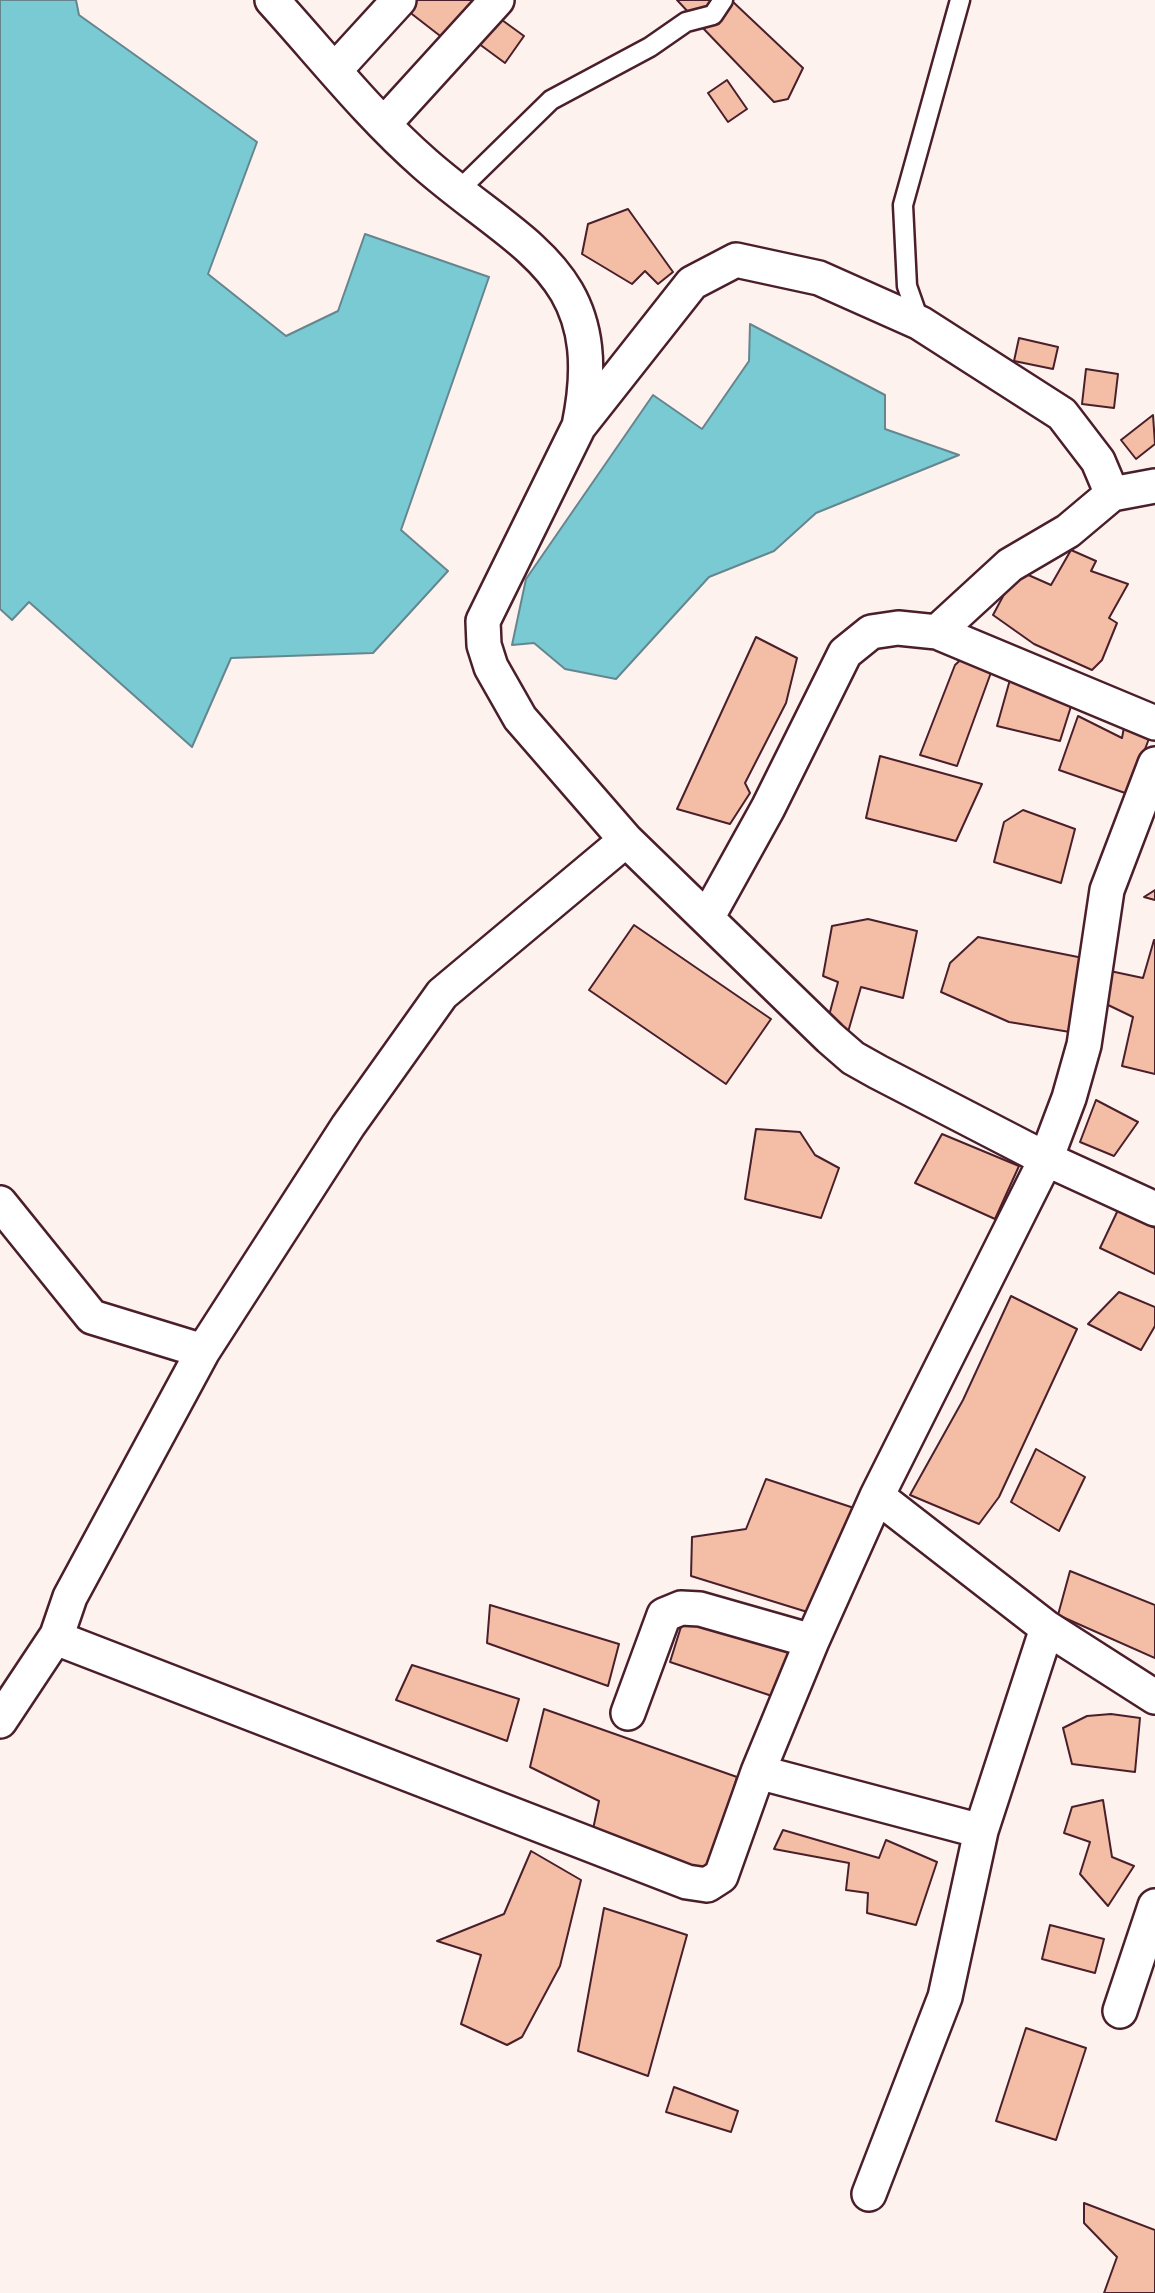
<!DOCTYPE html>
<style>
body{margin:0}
canvas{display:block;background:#fdf2ed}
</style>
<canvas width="1155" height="2293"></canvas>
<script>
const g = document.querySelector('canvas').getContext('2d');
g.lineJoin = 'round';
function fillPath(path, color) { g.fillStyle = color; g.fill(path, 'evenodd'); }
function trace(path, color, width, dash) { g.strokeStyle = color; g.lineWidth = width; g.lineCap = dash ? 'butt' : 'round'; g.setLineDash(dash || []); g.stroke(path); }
const water = new Path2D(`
 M0,0H76L79,15L257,142L208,274L286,336L338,311L365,234L489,277L401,530L448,571L373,653L231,658L192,747L29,602L12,620L0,609Z
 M750,324L885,395V429L959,455L816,513L774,551L709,577L616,679L565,669L534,643L512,645L526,579L653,395L702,429L749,361Z`);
const building = new Path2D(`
 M417,0H480L448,42L408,11Z
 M677,0H716L709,10L691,15Z
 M731,0L803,68L788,99L774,102L699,24Z
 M491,12L524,36L505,63L471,38Z
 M727,80L747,109L728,122L708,93Z
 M628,209L673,272L658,284L645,271L632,284L582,254L588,224Z
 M1019,338L1058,347L1053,369L1014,361Z
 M1086,369L1118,374L1114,408L1082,404Z
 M1153,415L1155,444L1136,459L1121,440Z
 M1071,550L1096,561L1091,571L1128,584L1109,618L1117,623L1102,660L1092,670L1034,644L993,615L1017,570L1051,585Z
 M756,637L797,658L786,703L745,783L750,793L730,824L677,809Z
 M967,654L993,667L957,766L920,755L955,665Z
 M1011,676L1073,700L1060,741L997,726Z
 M1078,716L1122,738L1125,722L1150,736L1128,794L1059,770Z
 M880,756L982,784L956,841L866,818Z
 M1023,810L1075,829L1061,883L994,862L1004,822Z
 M1155,890V900L1144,897Z
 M868,919L917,931L903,998L861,987L846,1039L827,1023L838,982L823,976L832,926Z
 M634,925L771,1019L726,1084L589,990Z
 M978,937L1088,959L1070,1032L1009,1022L941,992L950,963Z
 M1154,940H1155V1074L1122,1066L1133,1017L1106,1004L1110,971L1143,978Z
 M1096,1100L1138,1122L1114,1156L1080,1142Z
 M756,1129L800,1132L815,1155L839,1168L821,1218L745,1199Z
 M942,1134L1019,1166L995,1219L915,1183Z
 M1118,1210L1155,1228V1274L1100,1248Z
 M1119,1292L1155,1307V1326L1141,1350L1088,1324Z
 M1011,1296L1077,1329L999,1497L979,1524L910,1495L963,1400Z
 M1036,1449L1085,1477L1059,1531L1011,1502Z
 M766,1479L854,1508L817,1615L691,1576L692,1537L746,1529Z
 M1070,1571L1155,1605V1658L1058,1615Z
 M490,1605L619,1644L608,1686L487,1643Z
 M685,1614L796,1645L778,1698L670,1662Z
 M412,1665L519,1699L507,1741L396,1700Z
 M544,1709L737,1777L710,1868L694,1872L592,1834L599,1801L530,1767Z
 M1111,1714L1140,1718L1135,1772L1072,1764L1063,1728L1087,1716Z
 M1103,1800L1112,1857L1134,1866L1108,1906L1080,1874L1090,1842L1064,1833L1072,1807Z
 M783,1830L879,1858L886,1840L937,1862L916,1925L867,1913L868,1893L846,1890L849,1863L774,1849Z
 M531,1851L581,1880L560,1966L522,2037L507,2045L461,2024L481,1955L437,1941L504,1914Z
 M604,1908L687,1935L648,2076L578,2051Z
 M1050,1925L1104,1939L1095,1973L1042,1959Z
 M1026,2028L1086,2048L1056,2140L996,2121Z
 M674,2087L738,2111L731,2132L666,2112Z
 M1084,2203L1155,2230V2293H1104L1117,2257L1084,2223Z`);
const service = new Path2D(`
 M460,189L551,100L650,47L686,22L713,15L723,0
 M920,323L907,286L903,205L960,0`);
const minor = new Path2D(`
 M272,0C322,55 369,115 425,164C522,249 611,272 579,426L483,621L484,645L491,667L520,718L626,840L830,1038L853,1058L878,1072L1046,1159L1155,1209
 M335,70L399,0
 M384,124L497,0
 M580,425L692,283L736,260L819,278L920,323L1062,414L1098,461L1112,494
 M937,632L1010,565L1068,531L1112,494L1155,486
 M707,918L768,808L845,653L871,632L898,628L937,632L1155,723
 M0,1203L92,1317L203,1351
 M877,1496L1047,1628L1155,1697
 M57,1635L69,1643L687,1882L707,1885L721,1876L758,1772L812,1641L877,1496L1046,1159L1069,1098L1084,1045L1107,890L1155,764
 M628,1713L664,1615L681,1608L700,1609L812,1641
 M0,1721L57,1635L70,1597L203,1351L348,1126L442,994L626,840
 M758,1772L981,1831
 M1120,2011L1155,1906
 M869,2194L945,1997L981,1831L1047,1628`);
fillPath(water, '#79cad2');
trace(water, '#66868f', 2);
fillPath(building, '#f3bea5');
trace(building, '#4a1f2b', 2);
trace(service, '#4a1f2b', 23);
trace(minor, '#4a1f2b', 38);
trace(service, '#fff', 18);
trace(minor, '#fff', 33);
</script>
